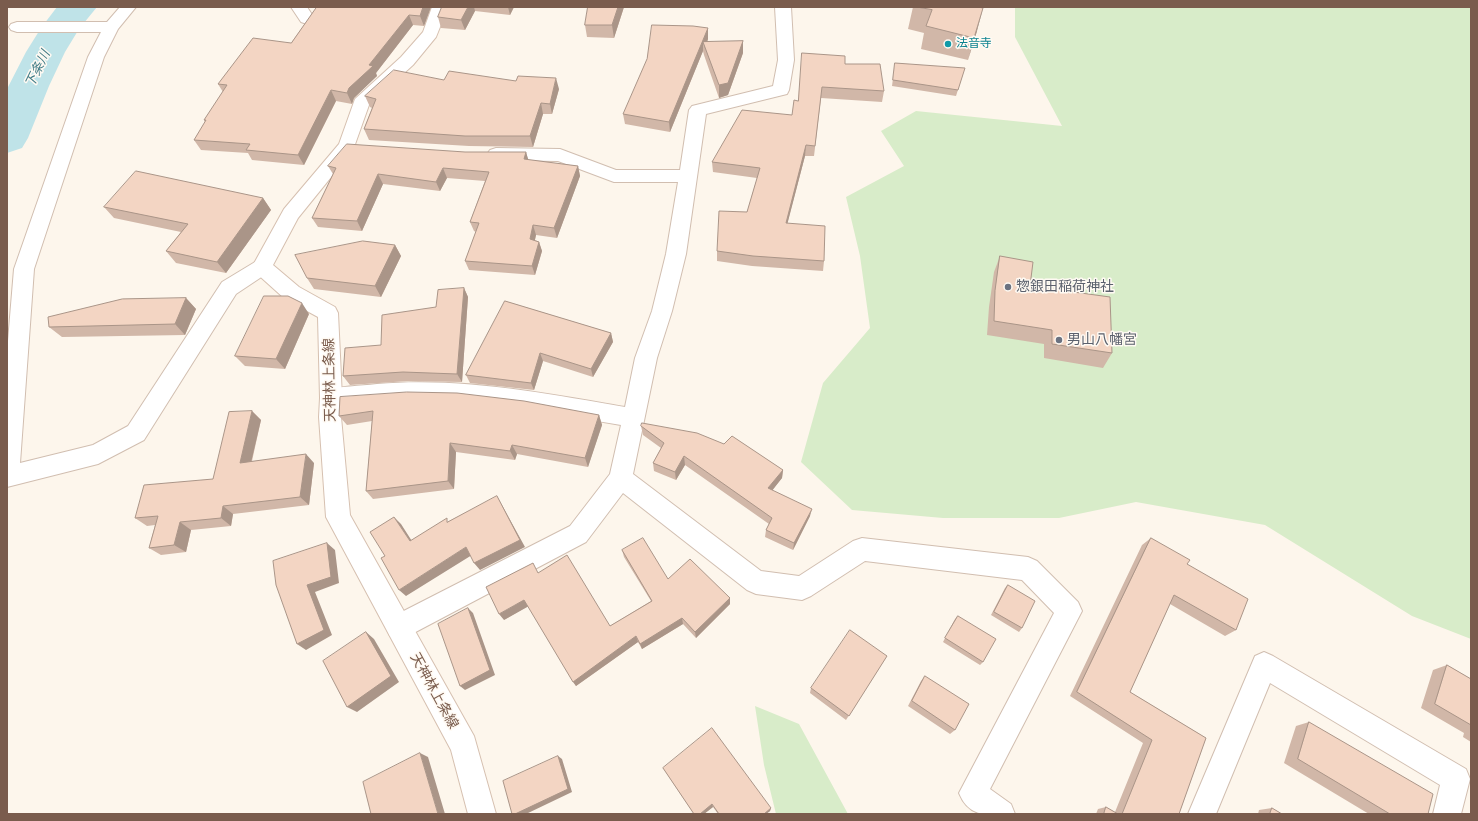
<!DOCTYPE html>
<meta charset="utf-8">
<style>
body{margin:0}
#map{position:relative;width:1478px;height:821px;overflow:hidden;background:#fdf6ec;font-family:Karla,sans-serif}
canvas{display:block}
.frame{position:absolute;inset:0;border:8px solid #7a5c4d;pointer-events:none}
</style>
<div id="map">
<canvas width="1478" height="821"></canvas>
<div class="frame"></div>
</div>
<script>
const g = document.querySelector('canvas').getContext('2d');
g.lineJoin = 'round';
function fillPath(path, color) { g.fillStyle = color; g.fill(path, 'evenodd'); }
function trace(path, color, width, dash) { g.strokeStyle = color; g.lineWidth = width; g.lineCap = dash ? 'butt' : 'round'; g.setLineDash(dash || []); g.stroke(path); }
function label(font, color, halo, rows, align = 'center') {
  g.font = font + ' Karla,"Noto Sans JP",sans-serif'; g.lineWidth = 3; g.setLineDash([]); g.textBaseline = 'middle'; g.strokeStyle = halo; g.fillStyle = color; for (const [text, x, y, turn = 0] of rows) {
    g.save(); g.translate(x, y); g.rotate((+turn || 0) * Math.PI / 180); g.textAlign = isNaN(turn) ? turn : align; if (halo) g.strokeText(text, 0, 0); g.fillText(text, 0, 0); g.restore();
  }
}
const green = new Path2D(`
 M1015,7H1471V639L1412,616L1265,525L1136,502L1059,518H943L852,510L801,462L823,383L870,328L860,256L846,197L904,166L881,131L916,111L1062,126L1015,37Z
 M755,706L799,724L848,814H776L764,765Z`);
const river = new Path2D(`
 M57,7H97L79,29L65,52L49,86L28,138L22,148L7,153V89L26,52L41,28Z`);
const minor = new Path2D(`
 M120,7H136L118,29L104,57L34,269L20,463L93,445L128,426L222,282L255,262L262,259L269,262L272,267L269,272L236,294L144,440L98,464L7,487V353L14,269L88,57L101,32H17L11,30L9,27L11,24L17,22H107Z
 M291,7H307L315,19L313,22L307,24L301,22Z
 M775,7H791L794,60L789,90L787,94L706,114L686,254L672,311L657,358L633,474L761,571L799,576L853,541L862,538L1028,557L1037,561L1078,602L1082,611L990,789L1011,804L1015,814C990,814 970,820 959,793L1054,613L1022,580L865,561L811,596L802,600L756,594L747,590L623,493L586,542L408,636L399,640L390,636L386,627L390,618L570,526L610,474L621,425C561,415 501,402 440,400C404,399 367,403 331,407L323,405L320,398L323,391C340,386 360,386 377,384C461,377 543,393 625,407L635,358L652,311L666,254L678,182H614L558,161L496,160L490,158L487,154L490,150L496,148L560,149L616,170H680L689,110L692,106L773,86L778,60Z
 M1264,652L1273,656L1466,769L1470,779L1461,814H1433L1440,785L1270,683L1216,814H1188L1255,656Z`);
const secondary = new Path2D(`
 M432,7H448L436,37L413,65L369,105L353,150L298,218L273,265L299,287L335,307L338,313L342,398L341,417L350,515L474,736L496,814H468L451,750L326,517L319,417L320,398L318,317L285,299L255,272L252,267L284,209L339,144L355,99L401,57L423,32Z`);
const wall = new Path2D(`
 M317,7H431L424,26L413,25L376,73L377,76L354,98L352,104L336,101L304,165L252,160L248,153L201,150L194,140L205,122L204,120L223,92L218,84L291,43Z
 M442,7H514L510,15L475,11L465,30L441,28L438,17Z
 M588,7H624L614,38L587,37L585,25Z
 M913,7H978L977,31L968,60L921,49L924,33L908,29Z
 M708,28V39L707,42L743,41V53L728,95L719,98L704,55L703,51L670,132L625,124L623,114Z
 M895,63L963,74L956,96L892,86Z
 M845,64L884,91L882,102L821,98L814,156H805L787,224L824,261L823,271L752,266L717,261V251L747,212L757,178L713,172L712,162L792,115L798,101Z
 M444,80L559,89L552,114H543L533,147L469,146L369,140L364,129L372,108L370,107L365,96Z
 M465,152H526L528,160L578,166L580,176L557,238L536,235L535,240L539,242L542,251L535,275L469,270L465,261L476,232L474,231L470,222L485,181L447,178L440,191L383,184L362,231L318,227L312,218L333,174L328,166Z
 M263,198L271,210L226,273L176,263L166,251L181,232L114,218L104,207Z
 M395,245L401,256L381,297L314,289L307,278Z
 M1000,256L1030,286L1112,353L1103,368L1044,358V344L987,335L989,307L994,272Z
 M464,288L468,297L462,382L408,381L350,385L343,376L381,345Z
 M186,298L196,309L185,335L62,337L49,327Z
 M505,301L611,333L613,342L593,377L543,361L534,390L470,383L466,375Z
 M309,314L285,369L245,366L235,356Z
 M340,397L599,415L602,425L588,467L517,454L515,460L456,452L454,489L373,499L366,491L372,421L347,425L339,416Z
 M252,411L261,420L252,461L314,463L309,505L233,514L231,526L191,530L186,552L161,555L149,548L155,525L147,526L135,518L213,479Z
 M641,426L783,470L782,478L772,490L810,516L793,550L765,537L766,530L769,524L685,465L676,480L654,471L653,463L661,448L643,435Z
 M1151,538L1187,564L1236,630L1225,636L1170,604L1130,692L1206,738L1179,814H1096L1098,809L1106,807L1115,812L1143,743L1070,696L1142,545Z
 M622,550L668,579L730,598V604L696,638L683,624L642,649L638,642L576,686L528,606L504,620L538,573L610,626L651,601L624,557Z
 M1008,585L1022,628L1019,632L991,615L1005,588Z
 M958,616L983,662L980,665L943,642L955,619Z
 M887,656L846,720L810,693L811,688Z
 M1447,665L1471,679V742L1463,737L1464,733L1421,708L1433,670Z
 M925,676L955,730L950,734L908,706L921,681Z
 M1309,722L1428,814H1369L1284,763L1296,726Z
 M663,768L771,808L770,811L766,814H718L713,807L704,814H694Z
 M1272,808L1282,814H1258L1259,810Z`);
const shadedWall = new Path2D(`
 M423,7H431L424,26L420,16Z
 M468,7H474L475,11L465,30L461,20Z
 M508,7H514L510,15Z
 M618,7H624L614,38L612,25Z
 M983,8L977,31L968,60L974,38Z
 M409,15L413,25L376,73L377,76L354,98L352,104L347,93L349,88L369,65Z
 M708,28V39L705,48L703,42V51L670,132L669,122Z
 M743,41V53L728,95L719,98V85Z
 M556,78L559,89L552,114L550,104Z
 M331,90L336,101L304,165L298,155Z
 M541,103L543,114L533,147L530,136Z
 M806,145L805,156L785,233L786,223Z
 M526,152L529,162L524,159Z
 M578,166L580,176L557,238L554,228Z
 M443,168L447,178L440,191L436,182Z
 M378,174L383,184L362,231L357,221Z
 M263,198L271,210L226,273L217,262Z
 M533,225L536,235L533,248L530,239Z
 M539,242L542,251L535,275L532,266Z
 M395,245L401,256L381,297L375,286Z
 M464,288L468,297L462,382L457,374Z
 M186,298L196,309L185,335L175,324Z
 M302,303L309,314L285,369L276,359Z
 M611,333L613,342L593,377L591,369Z
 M540,353L543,361L534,390L531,383Z
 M252,411L261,420L249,471L240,463Z
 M599,415L602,425L588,467L585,458Z
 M450,443L456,452L454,489L448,481Z
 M512,445L517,454L515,460L510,451Z
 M306,454L314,463L309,505L300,497Z
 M684,456L685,465L676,480L675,472Z
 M783,470L782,478L768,496V488Z
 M497,496L525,547L480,570L474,563Z
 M223,506L233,514L231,526L221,518Z
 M812,509L810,516L793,550L794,543Z
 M394,517L401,524L417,549L410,541Z
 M180,522L191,530L186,552L174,545Z
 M327,543L335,550L339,583L315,592L332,635L306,650L297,644L307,585Z
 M466,547L472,555L406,596L399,590Z
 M730,598V604L696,638L695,632Z
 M524,600L529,606L504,620L499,614Z
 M468,608L473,613L495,675L465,690L460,686Z
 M682,618L683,624L642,649L640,644Z
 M366,632L374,639L399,682L357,712L347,707Z
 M636,636L638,642L576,686L573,682Z
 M420,753L428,757L445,814H438Z
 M558,756L562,759L572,792L526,814H515Z
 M712,804L713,807L704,814H700Z
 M771,808L770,811L766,814H764Z`);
const building = new Path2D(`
 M317,7H423L420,16L409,15L369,65L373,66L349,88L347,93L331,90L298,155L246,150L250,144L194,140L206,120H204L227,85L218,84L253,38L291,43Z
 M442,7H468L461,20L438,17Z
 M588,7H618L612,25H585Z
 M917,7H978L983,8L974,38L926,26L932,10Z
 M652,25L693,26L708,28L669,122L623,114L647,59Z
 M743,41L728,83L719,85L703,42Z
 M802,53L845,56V64H880L884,91L822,87L815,146L806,145L786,223L825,226L824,261L753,256L717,251L719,211L747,212L760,168L712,162L742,110L792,115L794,100L798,101Z
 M895,63L965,68L958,90L893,80Z
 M394,70L444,80L449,71L516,81L518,76L556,78L550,104L541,103L530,136H465L364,129L376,99L365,96Z
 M347,144L465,152H526L524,159L578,166L554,228L533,225L530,239L539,242L532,266L465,261L479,223L470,222L489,172L443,168L436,182L378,174L357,221L312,218L336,168L328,166Z
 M136,171L263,198L217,262L166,251L188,224L104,207Z
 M363,241L395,245L375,286L307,278L295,255Z
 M1000,256L1033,262L1030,286L1110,297L1112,353L1052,344V330L994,321L995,291Z
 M464,288L457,374L403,372L343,376L345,348L381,345L382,315L436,307L438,290Z
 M264,296H288L302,303L276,359L235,356Z
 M186,298L175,324L49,327L48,317L122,299Z
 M505,301L611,333L591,369L540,353L531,383L466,375Z
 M407,392L457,393L524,401L599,415L585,458L512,445L510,451L450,443L448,481L366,491L373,411L339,416L340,397Z
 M252,411L240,463L306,454L300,497L223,506L221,518L180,522L174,545L149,548L158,516L135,518L144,485L213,479L229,412Z
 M642,423L697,433L724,444L732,436L783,470L768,488L812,509L794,543L766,530L772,518L684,456L675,472L653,463L664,443L641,426Z
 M497,496L520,540L474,563L466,547L399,590L381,558L385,556L370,532L394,517L410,541L447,518V522Z
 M643,538L668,579L690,559L730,598L695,632L682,618L640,644L636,636L573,682L524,600L499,614L486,587L533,563L538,573L567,555L610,626L652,601L622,550Z
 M1151,538L1190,560L1187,564L1248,599L1236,630L1174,595L1130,692L1206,738L1179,814H1122L1152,740L1077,692Z
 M327,543L331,577L307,585L324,630L297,644L276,585L273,561Z
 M1008,585L1035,601L1022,628L994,612Z
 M468,608L490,670L460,686L438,624Z
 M958,616L996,639L983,662L945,638Z
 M850,630L887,656L849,716L811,688Z
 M366,632L391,676L347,707L323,661Z
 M1447,665L1471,679V725L1435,704Z
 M925,676L969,704L955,730L912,701Z
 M1309,722L1433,794L1428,814H1390L1298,759Z
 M712,728L771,808L764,814H719L712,804L700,814H694L663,768Z
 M420,753L438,814H371L363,782Z
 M558,756L568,789L515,814H512L503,781Z
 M1106,807L1118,814H1104Z
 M1272,808L1282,814H1270Z`);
const markers = [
 [948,44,4,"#0f9aa8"],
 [1008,287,4,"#6b7280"],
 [1059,340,4,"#6b7280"]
];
const farCulturenames = [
 ["法音寺",956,44]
];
const farWaternames = [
 ["下条川",38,69,-64]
];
const worshipNames = [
 ["惣銀田稲荷神社",1016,287],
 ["男山八幡宮",1067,340]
];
const streetNames = [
 ["天神林上条線",330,380,-91],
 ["天神林上条線",434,691,61]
];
fillPath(green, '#d8ecc9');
fillPath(river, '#bfe3e8');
trace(minor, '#d1beb0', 2);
trace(secondary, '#d6c0b0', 2);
fillPath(minor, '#fff');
fillPath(secondary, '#fff');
fillPath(wall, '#d1b7a8');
fillPath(shadedWall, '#aa9588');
fillPath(building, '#f3d5c3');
trace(building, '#aa9588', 1);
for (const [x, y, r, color] of markers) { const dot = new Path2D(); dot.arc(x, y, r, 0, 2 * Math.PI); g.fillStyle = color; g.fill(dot); trace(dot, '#fffaf3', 1.5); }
label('12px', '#0d838f', '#fffaf3', farCulturenames, 'left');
label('italic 13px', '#437c86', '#fffaf3', farWaternames);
label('14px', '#5b616d', '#fffaf3', worshipNames, 'left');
label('14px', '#7a5c4d', '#fffaf3', streetNames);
</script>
